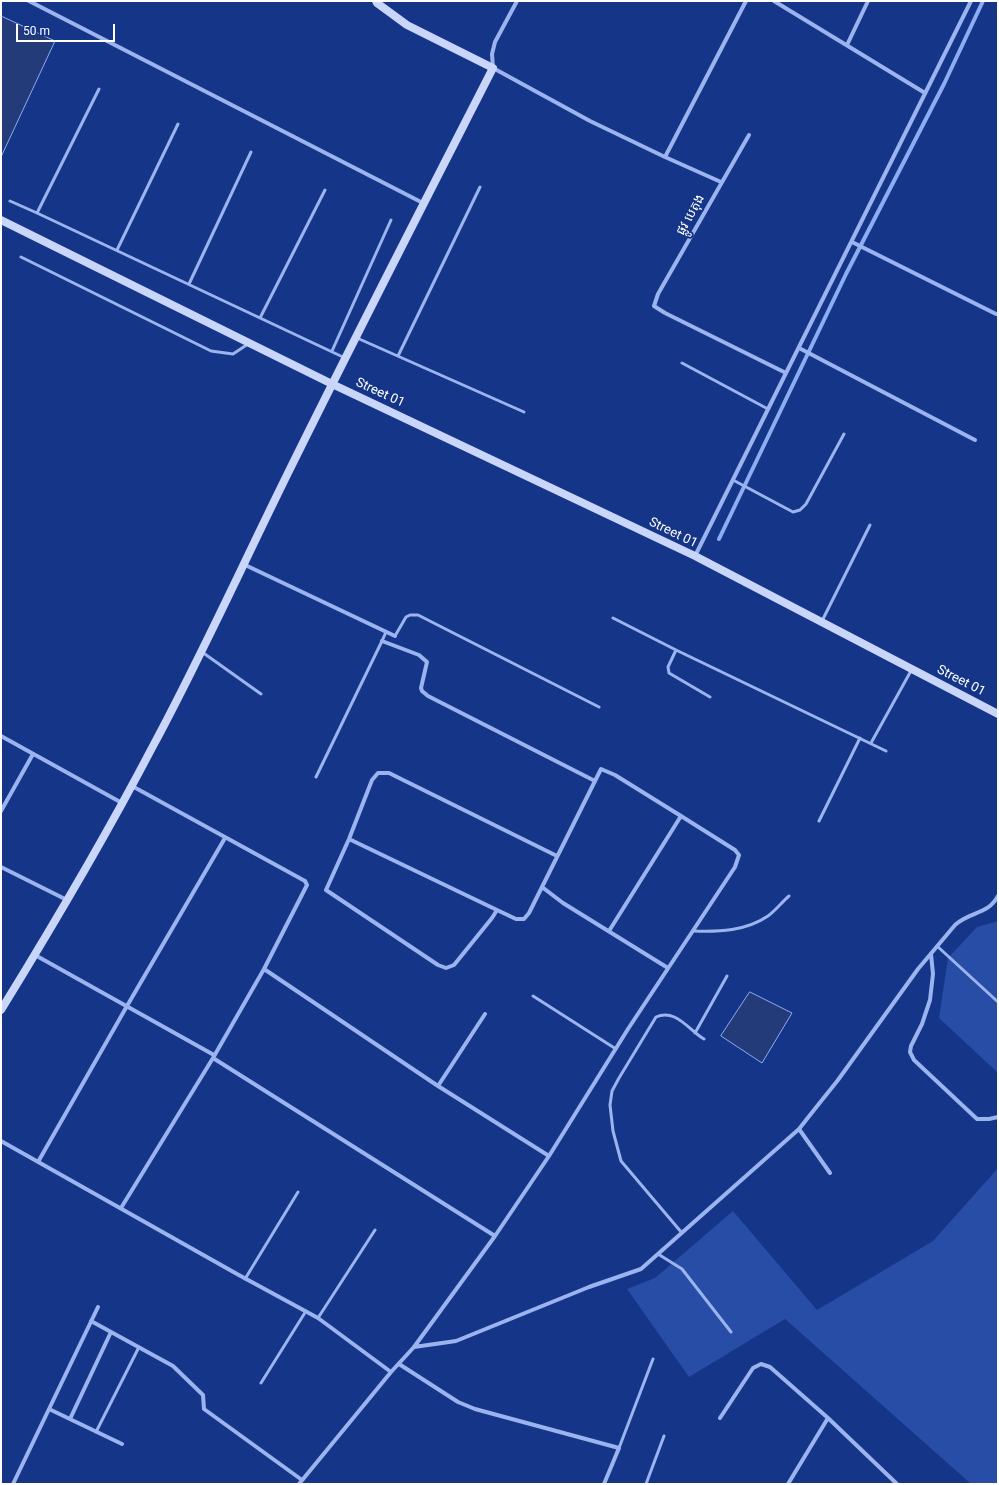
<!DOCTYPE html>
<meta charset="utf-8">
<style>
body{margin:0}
#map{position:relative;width:999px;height:1485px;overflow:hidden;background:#153588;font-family:Roboto,sans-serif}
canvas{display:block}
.frame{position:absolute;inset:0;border:2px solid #fff;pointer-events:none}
.scale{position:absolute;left:16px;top:24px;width:99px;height:18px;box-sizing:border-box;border:2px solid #fff;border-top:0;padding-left:5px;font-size:12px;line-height:14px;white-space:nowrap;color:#fff;-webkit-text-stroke:3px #153588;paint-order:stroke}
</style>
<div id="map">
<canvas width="999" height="1485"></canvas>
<div class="frame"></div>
<div class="scale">50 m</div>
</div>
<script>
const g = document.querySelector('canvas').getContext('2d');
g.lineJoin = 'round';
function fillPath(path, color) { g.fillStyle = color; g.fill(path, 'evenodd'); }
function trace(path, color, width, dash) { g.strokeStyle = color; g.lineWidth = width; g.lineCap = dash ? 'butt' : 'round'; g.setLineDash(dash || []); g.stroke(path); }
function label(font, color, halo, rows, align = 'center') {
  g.font = font + ' Roboto,"Noto Sans Khmer",sans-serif'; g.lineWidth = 4; g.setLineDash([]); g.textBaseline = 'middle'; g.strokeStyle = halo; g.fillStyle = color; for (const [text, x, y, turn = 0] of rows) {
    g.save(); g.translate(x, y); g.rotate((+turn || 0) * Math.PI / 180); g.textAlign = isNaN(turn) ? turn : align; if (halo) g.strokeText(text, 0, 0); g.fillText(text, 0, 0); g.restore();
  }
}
const green = new Path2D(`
 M998,921V1073L939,1018L948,958L977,927Z
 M998,1168V1484H969L970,1483L785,1319L689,1377L627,1289L655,1278L733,1211L817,1310L933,1241Z`);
const water = new Path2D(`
 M1,16L55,41L1,157Z
 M750,992L792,1013L762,1063L721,1036Z`);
const stream = new Path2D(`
 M719,539L846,274L944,84L983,1`);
const lane = new Path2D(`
 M10,201L37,213L345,358
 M37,213L99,89
 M117,250L178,124
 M21,257L211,351L233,354L248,344
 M189,284L251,152
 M260,318L325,190
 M357,338L524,412
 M332,351L391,220
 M398,356L480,187
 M682,363L768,409
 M733,480L793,512L800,510L806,504L844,434
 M613,618L676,650L886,751
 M822,621L870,525
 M395,636L406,617L410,615H418L599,707
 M676,650L668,667L669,673L710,697
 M202,652L261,694
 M871,743L912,669
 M316,777L382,641L386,632
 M819,821L860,738
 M693,931C719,932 746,931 768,916C776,910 782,902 789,896
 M937,946L998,1002
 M533,996L616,1049
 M695,1033L727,976
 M682,1233L621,1161L613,1131L610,1105L612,1091L619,1078L656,1017C675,1008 689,1030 704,1039
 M658,1254L682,1269L731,1332
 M245,1279L298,1192
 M318,1318L375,1230
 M261,1383L306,1311
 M96,1432L139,1347
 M619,1448L653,1359
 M646,1484L664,1436`);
const street = new Path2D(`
 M29,1L423,203
 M517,1L495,42L492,54L493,68L590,121L665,157L721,182
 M774,1L925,93
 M847,45L868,1
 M749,135L658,294L654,306L665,313L786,373
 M665,157L746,1
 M852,242L996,314
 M799,348L975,440
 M695,556L971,1
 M243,564L395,636
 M382,641L419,655L427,662L421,688L422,691L428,696L595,781
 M1,736L122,803
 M1,811L33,754
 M349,839L497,910L492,918L454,965L446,968L438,965L326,890L349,839L372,780L378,773H389L557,856
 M1,867L67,900
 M542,887L563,903L668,968
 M497,910L516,919H524L529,913L601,769L615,775L681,816L609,931
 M931,954L933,974L930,1000L922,1024L911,1046L910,1052L914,1060L977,1119H989L998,1117
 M35,955L214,1055
 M264,969L438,1086L549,1156
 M213,1058L495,1236
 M438,1086L485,1014
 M799,1129L830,1173
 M1,1141L237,1274L318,1318L391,1372
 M38,1162L127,1006L225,838
 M121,1208L213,1058L264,969L307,885L305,881L132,786
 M91,1321L173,1366L203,1395L204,1409L302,1480
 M414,1347L456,1341L589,1287L641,1269L799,1129L814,1110L838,1080L918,969L955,925C970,911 988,915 998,896
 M399,1364L458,1402L475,1409L619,1448L604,1484
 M49,1409L122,1444
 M720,1418L753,1368L761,1364L770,1367L828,1418L897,1484
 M70,1419L111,1332
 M13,1484L98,1307
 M299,1484L391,1372L414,1347L495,1236L549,1156L628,1029L735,867L739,855L735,850L681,816
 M788,1484L828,1418`);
const secondary = new Path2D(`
 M1,220L332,384L695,556L998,714
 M1,1010C54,924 106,836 153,746C201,657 243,564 288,473C355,337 424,203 493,68L407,25L377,3L376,1`);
const streetNames = [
 ["ផ្លូវ បេតុង",691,215,-61],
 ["Street 01",380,393,25],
 ["Street 01",673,533,26],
 ["Street 01",961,681,27]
];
fillPath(green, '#274da6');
fillPath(water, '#233b78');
trace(water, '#8dacf1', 1);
trace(stream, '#8dacf1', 4);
trace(lane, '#9bb4ef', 3);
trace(street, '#9bb4ef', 4);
trace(secondary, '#c9d6fa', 8);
label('13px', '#fff', '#153588', streetNames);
</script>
